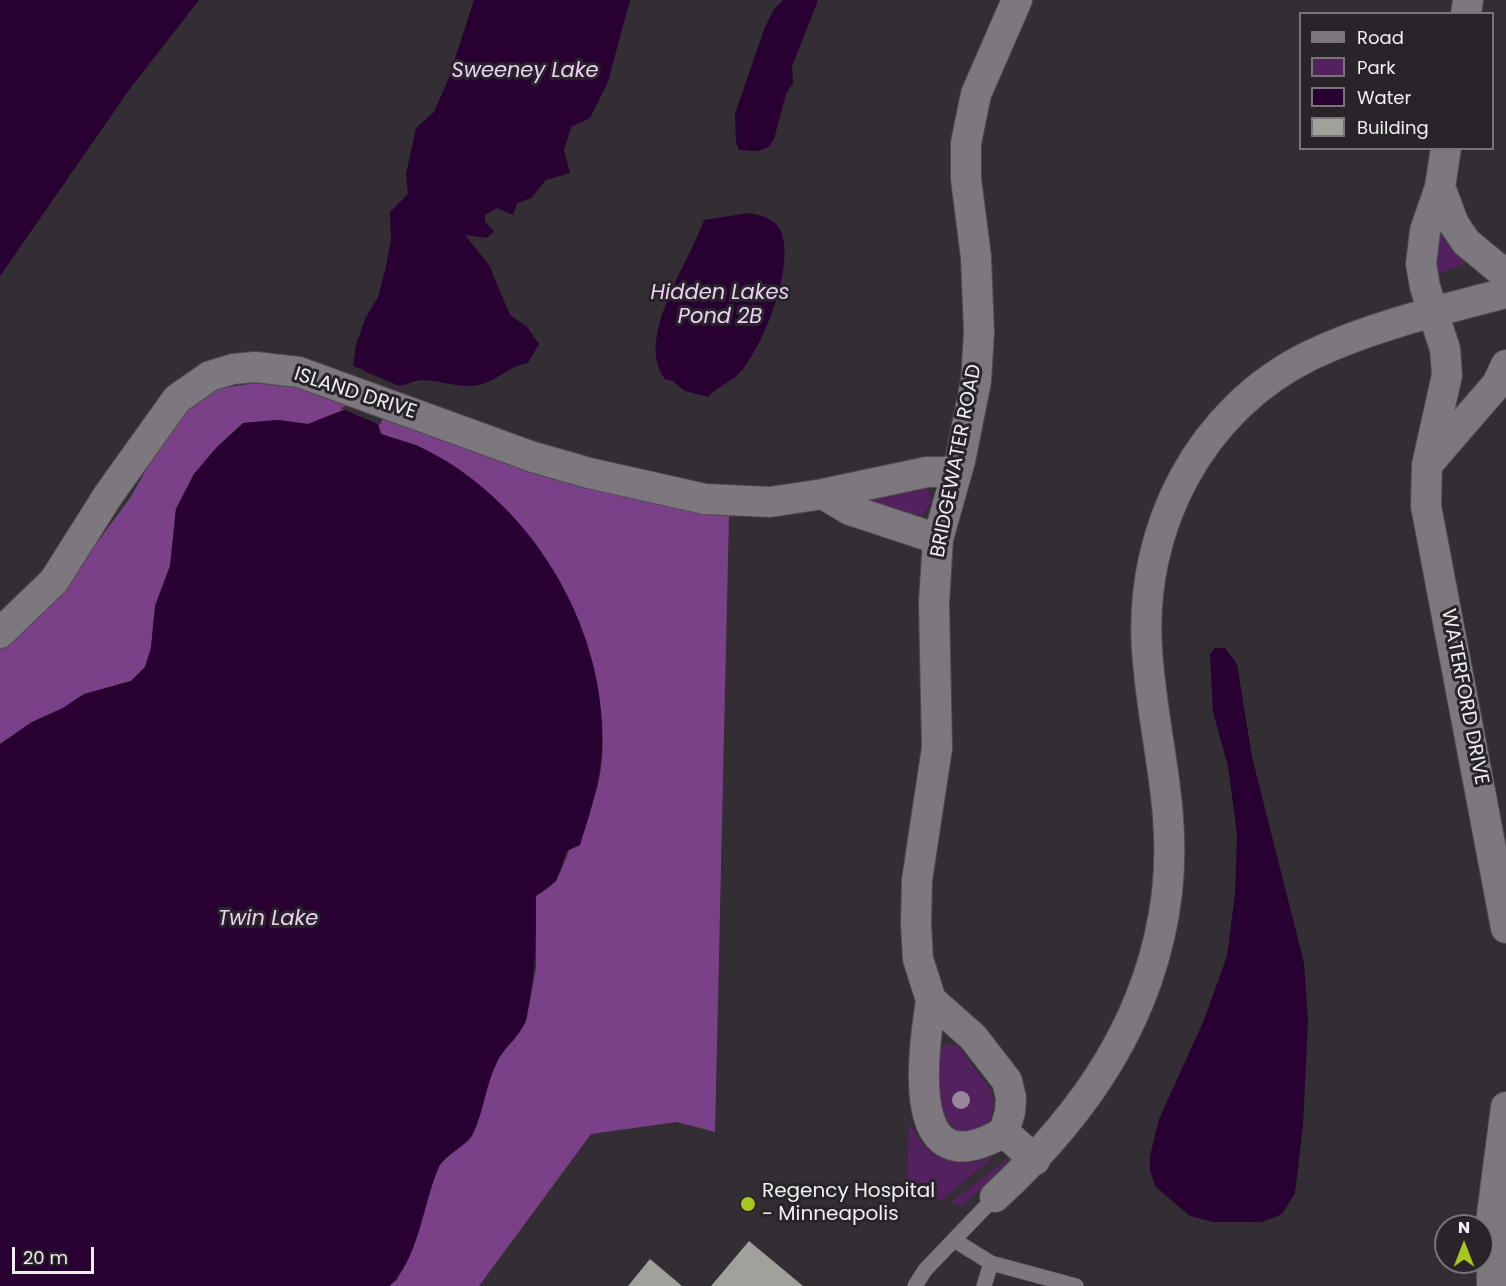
<!DOCTYPE html>
<style>
body{margin:0}
#map{position:relative;width:1506px;height:1286px;overflow:hidden;background:#322e33;font-family:Poppins,sans-serif}
canvas{display:block}
.legend{position:absolute;left:1299px;top:12px;width:195px;height:138px;box-sizing:border-box;background:#282429;border:2px solid #787579;margin:0;padding:8px 10px;list-style:none;font-size:18px;color:#f0eef1}
.legend li{display:flex;align-items:center;gap:12px;height:30px}
.legend b{width:30px;border:2px solid #787579}
.north{position:absolute;left:1434px;top:1214px;width:60px;height:60px;box-sizing:border-box;background:#282429;border:2px solid #787579;border-radius:50%;rotate:0deg;font-size:16px;font-weight:700;line-height:24px;text-align:center;color:#f0eef1}
.north::after{content:'';display:block;margin:auto;width:21px;height:27px;background:#a8c71d;clip-path:polygon(50% 0,100% 100%,50% 72%,0 100%)}
.scale{position:absolute;left:12px;top:1247px;width:82px;height:27px;box-sizing:border-box;border:3px solid #f0eef1;border-top:0;padding-left:8px;font-size:18px;line-height:21px;white-space:nowrap;color:#f0eef1;-webkit-text-stroke:4px #282429;paint-order:stroke}
</style>
<div id="map">
<canvas width="1506" height="1286"></canvas>
<ul class="legend">
<li><b style="height:8px;background:#7d787e"></b>Road</li>
<li><b style="height:16px;background:#52215e"></b>Park</li>
<li><b style="height:16px;background:#280031"></b>Water</li>
<li><b style="height:16px;background:#9fa19a"></b>Building</li>
</ul>
<div class="north">N</div>
<div class="scale">20 m</div>
</div>
<script>
const g = document.querySelector('canvas').getContext('2d');
g.lineJoin = 'round';
function fillPath(path, color) { g.fillStyle = color; g.fill(path, 'evenodd'); }
function trace(path, color, width, dash) { g.strokeStyle = color; g.lineWidth = width; g.lineCap = dash ? 'butt' : 'round'; g.setLineDash(dash || []); g.stroke(path); }
function label(font, color, halo, rows, align = 'center') {
  g.font = font + ' Poppins,sans-serif'; g.lineWidth = 6; g.setLineDash([]); g.textBaseline = 'middle'; g.strokeStyle = halo; g.fillStyle = color; for (const [text, x, y, turn = 0] of rows) {
    g.save(); g.translate(x, y); g.rotate((+turn || 0) * Math.PI / 180); g.textAlign = isNaN(turn) ? turn : align; if (halo) g.strokeText(text, 0, 0); g.fillText(text, 0, 0); g.restore();
  }
}
const green = new Path2D(`
 M1443,232L1470,261L1439,274L1432,265L1436,234Z
 M920,485L927,488L931,502L922,516L915,518L858,498Z
 M948,1044L957,1045L991,1090L995,1105L989,1122L975,1131H957L939,1114L938,1050Z
 M909,1121C927,1161 954,1170 995,1156L942,1200L907,1189Z
 M1010,1157L1013,1159L962,1206L951,1202Z`);
const forest = new Path2D(`
 M256,383L296,386L349,401L346,409L308,424L278,420L244,423L217,447L194,474L176,509L170,566L155,606L151,648L145,667L131,681L84,694L63,708L32,722L0,744V649L39,617L59,594L130,498L171,426L196,401L222,388Z
 M380,414L729,514L715,1132L677,1122L591,1134L479,1286H389L397,1280L439,1165L472,1135L490,1076L503,1050L526,1022L536,968V896C542,892 553,886 557,879C565,864 570,845 578,829C583,817 592,805 596,792C607,756 603,711 595,675C567,561 494,472 381,434L378,424Z`);
const water = new Path2D(`
 M0,0H199L129,90L0,276Z
 M474,0H630L608,82L590,118L571,127L564,150L570,173L546,180L531,198L517,203L513,215L497,208L485,215V222L494,231L487,238L465,235L489,265L510,315L527,327L539,344L528,363C511,365 499,379 482,384C462,390 441,380 421,380C411,381 405,387 395,385L378,424L381,434C392,438 405,441 416,445C528,496 607,625 602,747C601,781 590,813 580,845L567,851L556,881L536,896C536,941 536,975 526,1019C523,1033 505,1047 498,1060C486,1083 484,1111 473,1134C465,1148 444,1154 438,1169C424,1202 417,1264 389,1286H0V744L32,722L63,708L84,694L131,681L145,667L151,648L155,606L170,566L176,509L194,474L217,447L243,423L278,420L308,424L346,409L364,370L353,366L356,345L365,319L378,297L385,271L391,240L390,212L408,194L406,174L416,128L434,112L448,80Z
 M783,0H817V3L792,66L793,83L786,94L774,139L768,147L758,151L739,150L736,143L735,114L765,27L774,9Z
 M749,213C762,215 778,220 782,234C793,271 765,340 743,369C734,381 719,385 708,397L685,391L673,381L665,379C634,339 690,261 704,220Z
 M1215,648H1225L1237,664L1252,757L1304,963L1308,1021L1303,1126L1295,1193L1282,1214L1262,1222H1213L1190,1216L1156,1187L1150,1171V1156L1159,1119L1204,1020L1227,956L1235,894L1237,834L1228,766L1213,712L1210,654Z`);
const pier = new Path2D(`
 M357,368L397,385L380,425L340,408L344,407L360,372L356,370Z`);
const building = new Path2D(`
 M749,1241L803,1286H711Z
 M650,1259L682,1286H628Z`);
const service = new Path2D(`
 M954,1240L991,1263L1076,1286
 M915,1286L925,1270L995,1197
 M984,1286L991,1263`);
const minor = new Path2D(`
 M1017,0L976,94L966,143V179L976,257L979,332L976,381L960,461L938,539L934,602L937,748L917,880L916,924L918,959L931,1000L973,1037L1007,1081L1011,1098L1010,1112L1004,1132L1035,1160
 M1466,14L1468,0
 M1446,148L1440,187L1425,231L1421,264L1425,287L1445,349L1447,375L1427,465L1426,506L1506,928
 M1440,187L1454,224L1466,242L1506,275
 M1427,465L1497,384L1506,365
 M823,494L850,510L938,539
 M0,633L54,581L109,494L177,399L210,376L233,369L255,367L299,372L533,457L589,473L705,499L770,502L823,494L927,472H957
 M931,1000C923,1054 903,1191 1004,1132
 M995,1197C1085,1114 1152,1018 1167,893C1177,805 1152,733 1147,649C1139,528 1200,409 1311,355C1372,326 1441,310 1506,293
 M1492,1286L1491,1222L1506,1107`);
const trees = [
 [961,1100]
];
const markers = [
 [748,1204,8,"#a8c71d"]
];
const streetNames = [
 ["ISLAND DRIVE",355,394,18],
 ["BRIDGEWATER ROAD",957,461,-79],
 ["WATERFORD DRIVE",1464,697,79]
];
const poiNames = [
 ["Regency Hospital",762,1192],
 ["- Minneapolis",762,1215]
];
const waterNames = [
 ["Sweeney Lake",525,72],
 ["Hidden Lakes",720,294],
 ["Pond 2B",720,318],
 ["Twin Lake",268,920]
];
fillPath(green, '#52215e');
fillPath(forest, '#7a4188');
fillPath(water, '#280031');
fillPath(pier, '#322e33');
fillPath(building, '#9fa19a');
trace(service, '#4d4a4e', 16);
trace(minor, '#4d4a4e', 32);
trace(service, '#7d787e', 15);
trace(minor, '#7d787e', 30);
g.fillStyle = '#99869e';
for (const [x, y] of trees) { g.beginPath(); g.arc(x, y, 9, 0, 2 * Math.PI); g.fill(); }
for (const [x, y, r, color] of markers) { const dot = new Path2D(); dot.arc(x, y, r, 0, 2 * Math.PI); g.fillStyle = color; g.fill(dot); trace(dot, '#282429', 2); }
label('20px', '#f0eef1', '#282429', streetNames);
label('20px', '#f0eef1', '#282429', poiNames, 'left');
label('italic 21px', '#eecff6', '#282429', waterNames);
</script>
